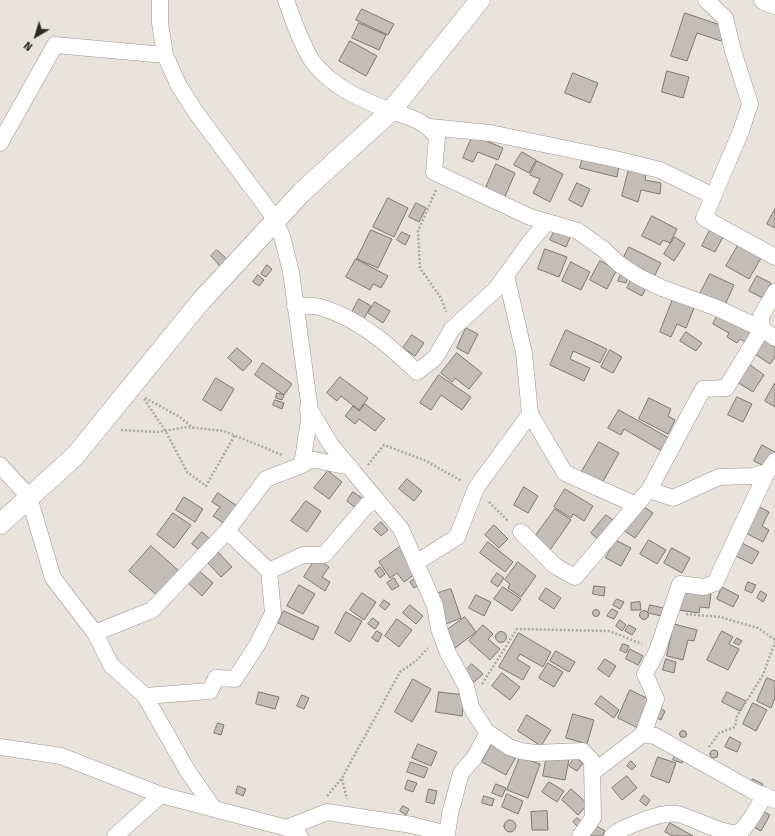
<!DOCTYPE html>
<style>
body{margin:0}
#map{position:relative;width:775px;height:836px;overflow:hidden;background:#e8e3db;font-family:"Fira Sans",sans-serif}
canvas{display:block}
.north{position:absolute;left:16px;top:16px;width:40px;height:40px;-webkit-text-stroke:3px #e8e3db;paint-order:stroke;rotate:218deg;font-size:11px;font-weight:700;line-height:16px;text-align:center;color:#2c2a27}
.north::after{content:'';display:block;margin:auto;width:14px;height:18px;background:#2c2a27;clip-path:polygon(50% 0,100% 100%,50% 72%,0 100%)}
</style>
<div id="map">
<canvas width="775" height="836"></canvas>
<div class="north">N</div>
</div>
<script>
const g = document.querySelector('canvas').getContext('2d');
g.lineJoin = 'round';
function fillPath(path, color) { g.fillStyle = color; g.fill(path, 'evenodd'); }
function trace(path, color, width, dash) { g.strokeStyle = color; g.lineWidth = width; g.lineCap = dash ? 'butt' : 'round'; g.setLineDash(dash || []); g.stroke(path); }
const building = new Path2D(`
 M362,9L394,24L388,35L356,20Z
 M685,13L726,27L721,41L697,33L687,61L671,56Z
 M359,23L386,35L379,50L352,38Z
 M350,41L377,56L366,76L339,61Z
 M667,71L689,77L683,98L662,92Z
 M573,73L598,83L590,103L565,93Z
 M473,135L503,148L498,160L478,152L473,162L463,158Z
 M522,152L536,160L529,173L514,165Z
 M583,157L619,166L617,177L580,168Z
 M537,161L563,174L550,202L533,193L540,179L530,175Z
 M496,164L515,173L504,199L485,190Z
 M629,169L646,173L645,180L661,183L660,194L641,190L638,202L622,196Z
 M577,183L590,189L582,207L569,200Z
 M388,198L408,208L394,237L373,227Z
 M416,203L426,208L419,222L409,217Z
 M775,209V228L767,224Z
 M652,216L677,229L670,243L663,240L660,245L642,236Z
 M556,228L571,235L566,247L550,240Z
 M711,228L724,235L715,252L702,246Z
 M371,230L392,239L378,268L357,259Z
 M402,232L410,236L405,245L397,240Z
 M675,237L685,244L674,261L664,254Z
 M739,244L761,258L749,279L726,266Z
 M629,247L661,263L654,277L622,261Z
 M545,249L567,257L559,277L538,269Z
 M217,250L228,260L221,267L211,256Z
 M356,259L388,276L381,288L373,284L370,290L346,277Z
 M600,261L617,269L607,289L590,280Z
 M571,262L590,272L581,290L562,281Z
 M267,265L272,269L266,277L261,274Z
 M622,272L629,274L626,283L618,281Z
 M710,274L734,285L725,305L700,294Z
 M258,275L264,280L259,286L253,282Z
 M757,276L771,283L763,298L749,291Z
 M632,278L647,286L642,296L627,288Z
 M359,299L371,306L363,320L351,314Z
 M673,299L694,308L686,328L677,324L671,337L660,332Z
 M375,302L390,311L383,323L368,313Z
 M719,312L756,331L749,344L740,339L737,343L727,337L729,333L713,324Z
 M466,328L478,334L468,354L457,348Z
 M566,330L607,349L600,363L573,351L570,359L590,368L584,381L550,365Z
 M686,332L702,343L696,351L680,341Z
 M412,335L424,343L415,356L403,348Z
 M767,337L775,342V357L770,364L755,354Z
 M237,348L252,361L243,371L228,358Z
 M610,350L622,357L613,373L601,367Z
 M457,353L482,373L469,389L455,378L452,382L441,373Z
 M263,363L292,384L284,395L255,375Z
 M749,364L764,375L753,392L737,382Z
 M439,375L471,397L462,410L441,395L431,410L420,403Z
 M340,377L368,398L359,410L341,396L337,401L327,393Z
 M216,378L234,389L221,411L203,400Z
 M775,383V407L765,401Z
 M277,393L284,395L282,400L276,398Z
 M737,397L752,404L743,422L728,415Z
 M649,398L671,409L668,416L675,420L668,434L639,419Z
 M275,400L284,403L282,409L273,405Z
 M365,404L385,419L375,431L359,419L355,424L345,416L353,406L359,411Z
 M619,410L669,438L662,451L624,429L621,435L608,428Z
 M599,442L619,453L601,485L581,473Z
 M762,445L775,452L768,468L754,461Z
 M328,471L342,482L329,499L314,488Z
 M407,479L422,491L414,501L399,489Z
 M524,487L538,496L528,513L514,505Z
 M565,489L593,506L584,521L573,514L571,518L554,507Z
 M353,492L365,500L358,510L347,501Z
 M218,493L237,506L225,524L213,516L220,507L212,502Z
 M184,497L203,509L195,522L176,510Z
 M306,501L321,511L307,532L291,521Z
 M640,504L653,513L635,538L622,529Z
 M758,506L769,512L762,526L769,530L763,542L744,532Z
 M555,509L571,520L550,550L534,538Z
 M173,513L191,525L174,548L157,535Z
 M606,515L617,523L601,542L591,533Z
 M381,522L388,530L381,536L374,529Z
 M494,525L508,539L499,548L485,535Z
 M202,532L211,540L202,552L192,544Z
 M615,540L631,548L621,566L606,558Z
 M649,540L666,550L657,564L640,554Z
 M488,542L513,562L505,572L480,553Z
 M742,543L759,552L752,564L736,556Z
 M151,546L180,572L159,597L129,571Z
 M401,546L419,571L404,582L397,573L390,578L379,562Z
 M672,548L690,558L682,573L664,563Z
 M218,552L232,567L221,577L207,562Z
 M316,558L329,567L322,577L330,582L325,591L304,577Z
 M518,562L536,576L521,597L508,588L510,584L505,580Z
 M380,567L385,574L380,578L375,571Z
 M197,569L213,583L202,596L187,582Z
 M497,573L504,578L498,587L491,582Z
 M417,577L422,583L414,588L410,582Z
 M394,578L399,586L392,590L387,583Z
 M748,582L756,585L752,593L745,590Z
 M299,585L315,594L303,614L287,606Z
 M594,586L605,587L604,596L593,594Z
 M503,587L521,599L512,611L494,599Z
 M722,587L739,596L733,607L717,599Z
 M546,588L561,598L554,609L539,599Z
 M451,589L461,618L446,624L435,594Z
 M680,590L711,594L709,608L700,607L699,613L678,610Z
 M761,591L767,595L763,602L757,598Z
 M362,593L376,602L364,620L350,610Z
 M476,595L491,602L484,616L469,608Z
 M617,599L624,602L620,609L613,605Z
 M384,600L390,604L385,610L380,606Z
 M640,602L641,610H631V603Z
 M410,605L423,616L416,624L403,613Z
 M650,605L664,608L662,616L648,613Z
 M612,609L618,612L614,619L607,616Z
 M592.5 613a3.5 3.5 0 1 1 7 0a3.5 3.5 0 1 1-7 0Z
 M639.5 615a4.5 4.5 0 1 1 9 0a4.5 4.5 0 1 1-9 0Z
 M284,611L319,627L313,640L278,623Z
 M346,612L362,621L350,642L335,633Z
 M465,617L476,632L455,648L443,633Z
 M373,618L379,623L375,629L368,624Z
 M397,619L412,630L399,647L385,636Z
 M620,620L626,625L622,631L616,626Z
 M674,624L697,630L694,641L688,640L683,660L667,656Z
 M483,625L493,634L488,639L500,649L490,660L469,641Z
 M629,625L636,629L632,635L625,631Z
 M377,631L382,634L378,642L372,638Z
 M722,631L733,637L729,644L739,649L728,670L707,660Z
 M495.5 637a5.5 5.5 0 1 1 11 0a5.5 5.5 0 1 1-11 0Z
 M519,633L551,652L543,667L520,654L517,659L530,667L523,680L499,667Z
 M737,638L742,641L739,645L734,643Z
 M623,644L629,646L626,653L620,650Z
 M630,649L643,656L638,665L626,659Z
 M556,651L575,662L569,672L550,661Z
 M605,659L616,666L609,677L598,669Z
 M666,659L676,662L674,673L663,670Z
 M548,663L563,672L554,687L539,678Z
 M472,664L483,674L474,682L464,672Z
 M502,673L520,687L510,700L492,686Z
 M767,678L775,681V698L771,708L757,701Z
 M413,679L431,689L412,722L395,712Z
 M630,690L653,701L640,729L618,718Z
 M259,692L279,697L275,709L256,704Z
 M439,692L465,695L462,716L436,712Z
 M727,692L746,701L740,711L722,702Z
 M302,695L309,698L304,709L297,706Z
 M601,696L619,710L614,718L595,704Z
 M753,703L767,710L756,731L743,724Z
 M655,706L665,711L661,720L651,715Z
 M573,714L594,720L587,744L566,738Z
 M527,715L551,730L541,746L518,731Z
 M218,723L224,725L221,735L214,733Z
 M679.5 734a3.5 3.5 0 1 1 7 0a3.5 3.5 0 1 1-7 0Z
 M730,737L741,743L737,752L725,747Z
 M493,742L517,755L506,775L482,762Z
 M418,744L437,752L431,766L412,758Z
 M710 754a4 4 0 1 1 8 0a4 4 0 1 1-8 0Z
 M676,753L684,756L682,763L673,760Z
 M547,755L569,759L565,780L543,776Z
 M520,757L540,764L528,798L507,790Z
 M575,757L583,763L577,771L569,766Z
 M658,757L676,763L669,783L651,776Z
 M631,761L636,766L632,770L627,766Z
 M411,762L428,768L424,778L407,772Z
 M627,776L637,788L622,800L612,788Z
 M753,779L763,784L761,789L750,785Z
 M408,780L417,783L413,792L405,789Z
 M549,782L564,791L557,802L542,792Z
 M496,784L506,788L502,797L492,793Z
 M238,786L246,789L243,796L236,793Z
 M429,789L437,791L434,804L426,802Z
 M571,789L588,804L578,815L562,800Z
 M507,794L523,801L518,814L502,807Z
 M644,795L650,800L646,806L640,801Z
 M484,796L494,799L492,806L482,803Z
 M403,806L409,809L406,815L400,811Z
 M759,809L770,815L761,831L750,825Z
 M547,811L548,830H532L531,812Z
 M577,818L582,822L578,827L573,822Z
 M504 826a6 6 0 1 1 12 0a6 6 0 1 1-12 0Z
 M670,823L693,836H673L665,832Z
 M595,825L605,831L602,836H589Z`);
const path = new Path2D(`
 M436,190L418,231L420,268L441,298L446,312
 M145,398L180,417L193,428
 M144,399L165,430L187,472L206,486L235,435
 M121,430L158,432L187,427L224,431L282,455
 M368,465L384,445L424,460L462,481
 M489,502L508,521
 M686,614L720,617L758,628L775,640
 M482,684L517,629L609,631L642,644
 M709,747L719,733L735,727L737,716L763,675L775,642
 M342,779L347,799
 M327,796L342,778L400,672L416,661L428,648`);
const minor = new Path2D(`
 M160,0V23L165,55L179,86L197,114L270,212L282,236L291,272L310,410L331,445L401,529L435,606L439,629L448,653L466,686L471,707L486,731L509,747L521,751L535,753L583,751L592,761L593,818L580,836
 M286,0C293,20 300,41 311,59C329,86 362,100 391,111C411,118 424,120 437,137L434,172L530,217L578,231L603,249L619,264L639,277L662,288L717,308L762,329L775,338
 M706,0L725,18L733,51L750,104L741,131L704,218L775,257
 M430,127L490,133L611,158L660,170L713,196
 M0,143L55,45L165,55
 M506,275L524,353L530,414L565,473L636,505
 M295,306C303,306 313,305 320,307C358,318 389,345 417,372L435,358L452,329L496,289L530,242L547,222
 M0,465L29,497L53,578L95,633L111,665L145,696L187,770L214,809
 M302,465L309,420L308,408
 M649,490L673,498L719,477L754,476L767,472
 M227,531L269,571
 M521,532L555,566L575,577L649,490L703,389L726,388L762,329L761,316L775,292
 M416,563L457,537L476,488L530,414
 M95,633L152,610L227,531L266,479L302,465L307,461L315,460L350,467
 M145,696L210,691L216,678L235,679L257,645L273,613L269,571L303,555H324L367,505L377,500
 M643,734L656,699L645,674L657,651L680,584L704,587L715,583L767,472L775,461
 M0,747L61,756L161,795L287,828L300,836
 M592,773L643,734L655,736L753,791L775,800
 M287,828L327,812L412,825L447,834L450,814L461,773L474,758L485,738L486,731
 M115,836L161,795
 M612,836C622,827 663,811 677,814C693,817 723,836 739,833C750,824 757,807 765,795`);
const tertiary = new Path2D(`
 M764,0L775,4
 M0,524L75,456L201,301L302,192L391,111L480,0`);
fillPath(building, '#c2bdb6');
trace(building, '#7c7770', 1);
trace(minor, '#9a968f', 17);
trace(tertiary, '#9a968f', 21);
trace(path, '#aca8a2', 2.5, [2, 2]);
trace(minor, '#fff', 16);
trace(tertiary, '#fff', 20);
</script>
